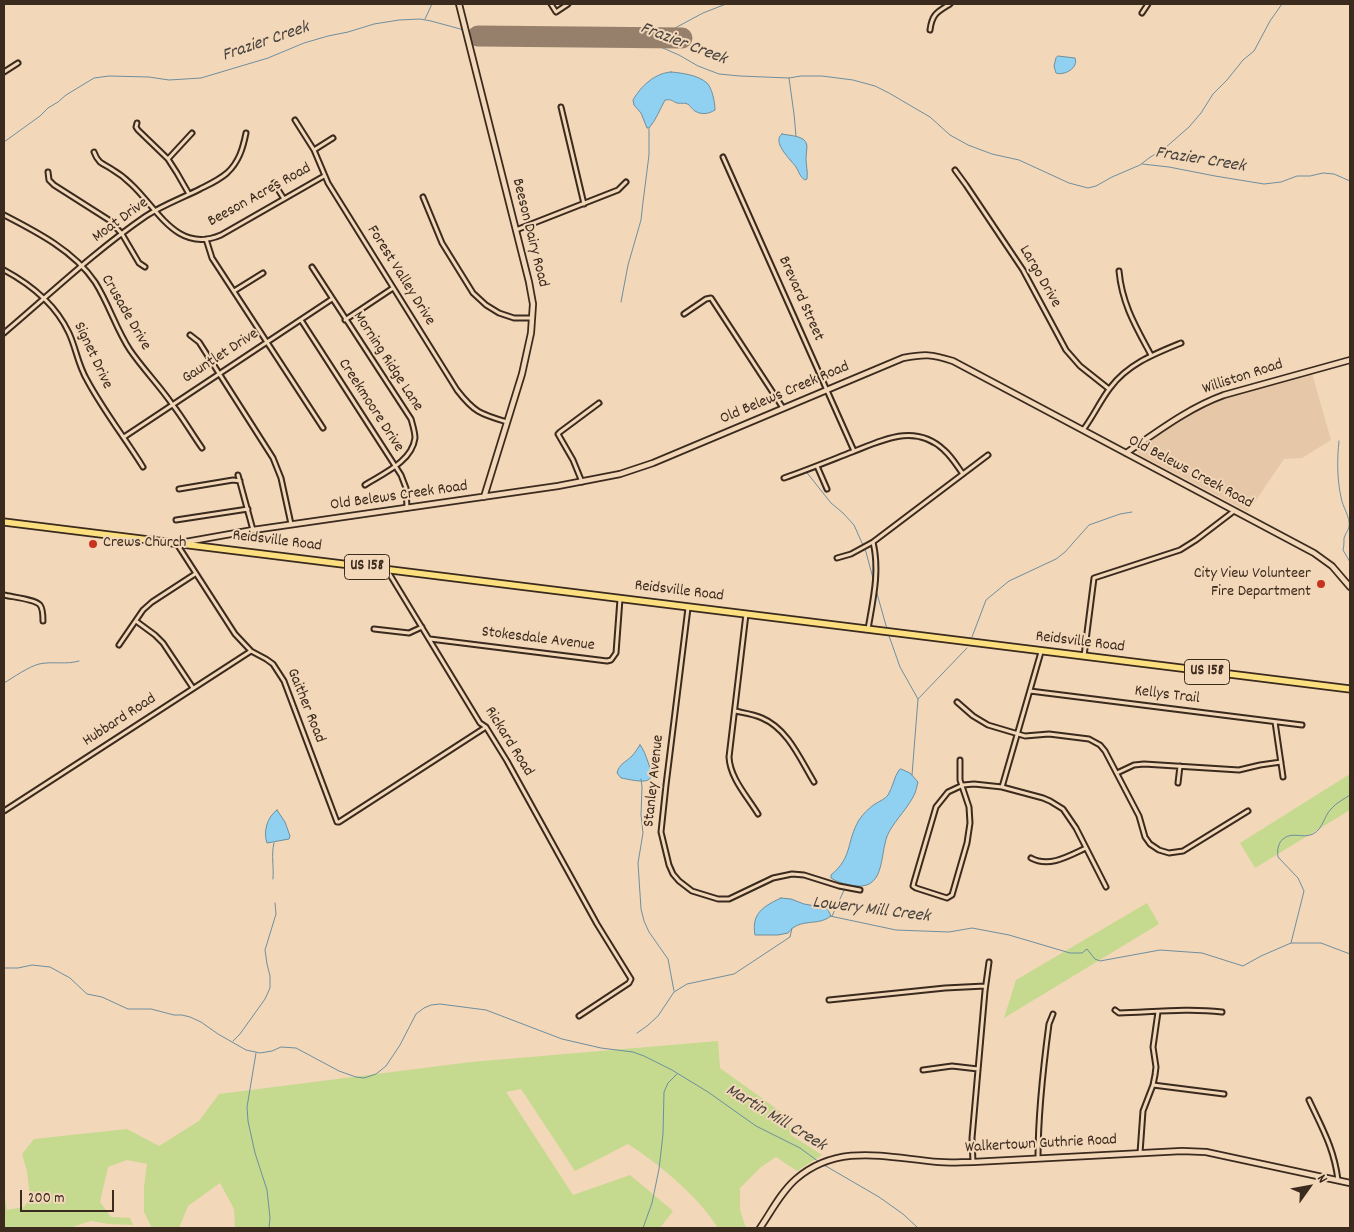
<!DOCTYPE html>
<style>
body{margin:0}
#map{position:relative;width:1354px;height:1232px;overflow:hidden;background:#f2d7b9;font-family:Dekko,sans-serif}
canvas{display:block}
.frame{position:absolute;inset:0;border:5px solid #3b2a1e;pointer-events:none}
.north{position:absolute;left:1284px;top:1162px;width:50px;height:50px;-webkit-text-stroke:4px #f2d7b9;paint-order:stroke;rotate:58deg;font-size:14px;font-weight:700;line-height:20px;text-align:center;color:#3b2a1e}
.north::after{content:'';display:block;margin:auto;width:18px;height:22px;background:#3b2a1e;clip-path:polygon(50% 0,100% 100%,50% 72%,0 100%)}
.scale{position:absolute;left:20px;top:1190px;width:94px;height:22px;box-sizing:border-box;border:2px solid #3b2a1e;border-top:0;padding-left:6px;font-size:15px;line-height:18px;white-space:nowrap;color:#3b2a1e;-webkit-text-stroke:4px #f2d7b9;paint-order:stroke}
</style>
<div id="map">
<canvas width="1354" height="1232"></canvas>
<div class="frame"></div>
<div class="north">N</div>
<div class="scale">200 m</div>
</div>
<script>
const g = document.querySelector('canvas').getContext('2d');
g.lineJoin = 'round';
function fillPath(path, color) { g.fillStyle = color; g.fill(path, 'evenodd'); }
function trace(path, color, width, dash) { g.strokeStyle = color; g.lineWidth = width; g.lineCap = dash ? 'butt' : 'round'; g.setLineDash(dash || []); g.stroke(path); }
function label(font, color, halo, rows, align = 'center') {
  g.font = font + ' Dekko,sans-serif'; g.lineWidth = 4; g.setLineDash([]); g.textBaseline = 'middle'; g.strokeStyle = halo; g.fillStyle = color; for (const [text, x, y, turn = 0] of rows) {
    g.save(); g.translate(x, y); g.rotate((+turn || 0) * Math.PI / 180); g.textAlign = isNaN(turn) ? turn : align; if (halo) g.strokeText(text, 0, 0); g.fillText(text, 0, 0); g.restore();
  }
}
const built = new Path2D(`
 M1311,370L1331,440L1302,458L1284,459L1248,512L1138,454L1136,450L1138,445L1203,404L1227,394Z`);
const green = new Path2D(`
 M1350,774V810L1255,868L1240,843Z
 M1147,903L1159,924L1004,1018L1016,980Z
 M718,1041L720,1068L788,1117L791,1135L822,1155L797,1171L776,1157L761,1167L740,1188V1210L746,1228H718C698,1196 660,1165 628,1144L575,1171L521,1089L506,1092L573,1195L630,1175L673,1211L660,1228H235L234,1209L220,1183L188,1206L179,1228H152L144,1212V1187L147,1164L127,1160L108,1167L100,1202L111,1217L130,1218L133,1225L109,1224L91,1221L69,1228H4V1193L7,1210L24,1207L30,1198L27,1171L22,1154L34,1139L127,1129L159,1146L199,1121L219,1094L471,1062Z`);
const water = new Path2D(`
 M1058,56L1075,58C1079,68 1064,76 1056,73L1054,66L1056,58Z
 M671,72C682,73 698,75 707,83C712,88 715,102 715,110C709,114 701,115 695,111C694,111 690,106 689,105C685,102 682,104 677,103C671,101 673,99 665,100C660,109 656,120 649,128H647L641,113L634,105L633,100C641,86 655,73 671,72Z
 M782,134C790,136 806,135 807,146C807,150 806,154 806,158C806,165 808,172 807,179L805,180C800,177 799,172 796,167C791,160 771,142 782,134Z
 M640,745L641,746C646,754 648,763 652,773C651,776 652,778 648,780C643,783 627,779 621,778L617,773C619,764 626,762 632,756C635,753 637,749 640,745Z
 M901,769L910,773L918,782C917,786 916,790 915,793C909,807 896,819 889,832C879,850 887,889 856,886C847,885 839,883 831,878V875C853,857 846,842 859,820C863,814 869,808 875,804C880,801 885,799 888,795C893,787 894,777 899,770Z
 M277,810L285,822L290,836L289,839L267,843C263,832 267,817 277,810Z
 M781,898L791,899L804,904L827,908L831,916C817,927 800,917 788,933L778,935H755C751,913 764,906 781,898Z`);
const stream = new Path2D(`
 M425,19L432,4
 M468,31L495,39L538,36L561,33H589L625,36L641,39L649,42L679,55L698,66L719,74L740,76L789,78L801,76H822L853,80L875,86L889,93L930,117L950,135L968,145L992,154L1019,160L1069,183L1088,188L1096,186L1112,177L1140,165L1149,158L1165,148L1189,127L1201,113L1213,94L1227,80L1243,60L1254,51L1270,21L1282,4
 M649,42L703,13L726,4
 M789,78L794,114L796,136
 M4,142L40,116L48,108L58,102L66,95L94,78L109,76L149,77L169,80L201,78L268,58L304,43L328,36L348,32L374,24L399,20L420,19L431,21L464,30
 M1142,164L1169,167L1215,176L1264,184L1281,182L1297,176H1310L1323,173L1334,174L1350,181
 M621,302L628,265L641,220L643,202L649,155V129
 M1339,441C1337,459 1337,479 1341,497C1342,506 1351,518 1349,527C1348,531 1345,534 1344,538C1344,542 1344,546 1343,550L1350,562
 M804,469L831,503L843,513L854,525L866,552L874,582
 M876,590L887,629
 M888,633L900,667L918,699
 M972,637L986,600L1009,581L1056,559L1065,552L1089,525L1120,514L1132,512
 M4,683C14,677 28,667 39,664C53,661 66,665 79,661
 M912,775L918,699L967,648
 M641,779L642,787L641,815L643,833L638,863L641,909L644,921L649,932L668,959L674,991
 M273,879C274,867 271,855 274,843
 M830,916L896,930L949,932L972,928L1009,935L1070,953H1082L1087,949L1095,959L1100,961L1160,950L1202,953L1243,966L1261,956L1291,943H1321L1350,954
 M832,916L847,884
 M1291,943L1304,891L1298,878L1278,857C1277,851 1278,843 1283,839C1292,831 1303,839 1313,834C1323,829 1324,816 1331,809C1336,803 1344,799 1350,795
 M4,968H18L32,965L50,967L70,978L87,994L102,997L128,1009H151L174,1015H182L190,1017L201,1022L218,1034L246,1050L260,1053L272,1051L281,1047L296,1048L339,1071L356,1077L364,1078L376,1074L386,1066L400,1045L416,1014L424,1008L431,1005L440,1004L486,1010L562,1039L601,1048L633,1052L644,1056L672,1070L708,1092L756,1126L800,1148L819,1162
 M637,1033L647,1026L658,1016L674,992L687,984L734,974L790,937L792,928
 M233,1041L240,1034L265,999L270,988V976L267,964L265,950L276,914L275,903
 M256,1053L247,1107L248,1121L255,1153L267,1190L270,1218L269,1228
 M824,1165L879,1197L903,1214L918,1228
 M643,1228L652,1203L659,1169L663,1134L664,1092L668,1083L677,1074`);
const runway = new Path2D(`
 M478,36L682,38`);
const minor = new Path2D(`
 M551,4L556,12L568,4
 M1142,13L1148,4
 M930,30C932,14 937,12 950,4
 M4,72L18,63
 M561,107L584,204
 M295,120L314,150L328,183L457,390C474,412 480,414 507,422
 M137,123L136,127L138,130L168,159L177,173L189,194
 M314,150L333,138
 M94,152C95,155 97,159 100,162C104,165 109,167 113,170C120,174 126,179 131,184C158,209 177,254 221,235L324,176
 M723,157L854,451
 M168,159L192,133
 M955,170L966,185L1023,270L1066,350L1080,366L1109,389
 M48,172L49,180L54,185L109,220L122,234L139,263L145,267
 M274,183L284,199
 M423,197L442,243L473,293L486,305L499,313L514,318H532
 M4,215C37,232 74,251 95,282C109,304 116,329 130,350C143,369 159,385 172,404C183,418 192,434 202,448
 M516,230L618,190L626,182
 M206,239L212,258L323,428
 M312,267L411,419C413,426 415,432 415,438C412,462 382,474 365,485
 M4,270C30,284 56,305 69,333C76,348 78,365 87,380C103,410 125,438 143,467
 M1119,271C1122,304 1136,327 1151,355
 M234,291L263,273
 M684,314L706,299L711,298L783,408
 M301,320L401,475L406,488L407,508
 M345,320L393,288
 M4,333C50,294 95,251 146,216C163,205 182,198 200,189C210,184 219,180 227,173C239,162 243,148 246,133
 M190,335L199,342L273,458L281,478L291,524
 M1083,430C1093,417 1100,401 1110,388C1128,364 1154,354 1181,343
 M124,437L332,299
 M817,466L827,489
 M238,475L253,530
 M784,478C807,470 829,461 852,452C883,440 915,423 944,450C952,457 957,466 963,474
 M582,482L573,460L558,434L560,432L599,403
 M179,489L233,480L240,481
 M176,520L248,509
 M177,544L235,634L251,651L266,659L273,664L284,681L337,822H339L486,727
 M837,558L851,554L873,542L988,455
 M387,570L480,723L486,727L507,761L597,924L631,979L629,983L579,1016
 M4,595C12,597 35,599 40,605C43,609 43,616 43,621
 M688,608L666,785L661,832L669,865L673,874L679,881L692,891L718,899H729L773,878L792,874L804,875L839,886L860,890
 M746,614L729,757C730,778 747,796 758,814
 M136,621L155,635L163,643L193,688
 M374,629L409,633L422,627
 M868,629C873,600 880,571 873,542
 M430,639L607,661L611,660L616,653L620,599
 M119,645L143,610L152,602L195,574
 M1084,656L1094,578L1180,550L1196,540L1234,511
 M1030,691L1302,725
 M957,702L973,716L988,725L1025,736L1049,734L1089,739L1100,745L1105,751L1139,816L1145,837L1150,844L1159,850L1169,853L1183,851L1248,811
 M735,711C744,713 753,714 762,718C788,729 800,759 814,782
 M1275,722L1283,777
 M960,760V780L969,807L970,823L967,843L952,895L947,898L916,888L913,886L914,882L936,807L948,792L963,785L974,784L1002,787L1043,798L1050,801L1063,809L1076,828L1106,887
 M1117,773L1134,765L1144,764L1239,770L1260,765L1281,762
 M1178,783L1180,766
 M1002,787L1041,652
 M4,811L251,651
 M1031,858C1049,868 1069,856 1086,848
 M829,1000L945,988L985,986
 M1115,1010L1119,1013C1153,1012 1188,1008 1222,1012
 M923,1070L952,1066L978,1069
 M1153,1085L1224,1094
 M1309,1100C1322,1128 1334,1148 1338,1180
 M1140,1153L1143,1111L1153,1085L1155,1075L1156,1067L1153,1047L1158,1012
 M1038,1158C1038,1114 1043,1069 1049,1024L1053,1014
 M973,1162L972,1138L985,991L989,962`);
const tertiary = new Path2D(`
 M459,4L529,282L533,304L531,333L522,374L484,497
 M1126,453C1157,432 1188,408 1224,395L1350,360
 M180,543L253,530L558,486L620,474L653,463L903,358C925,354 931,354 953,361L1314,553L1332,566L1350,587
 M760,1228C771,1212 781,1192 796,1179C839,1142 888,1158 939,1162C950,1163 962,1162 973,1162L1182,1151L1206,1152L1350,1183`);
const trunk = new Path2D(`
 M4,522L1350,689`);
const markers = [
 [93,544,5,"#c8321e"],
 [1321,584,5,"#c8321e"]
];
const shields = [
 [367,567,45],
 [1207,672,45]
];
const shieldNames = [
 ["US 158",367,567],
 ["US 158",1207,672]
];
const streetNames = [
 ["Beeson Acres Road",260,196,-29],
 ["Moat Drive",121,221,-36],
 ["Beeson Dairy Road",529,233,76],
 ["Forest Valley Drive",400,276,58],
 ["Largo Drive",1039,277,60],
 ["Brevard Street",800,299,66],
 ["Crusade Drive",125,313,60],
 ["Signet Drive",92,356,65],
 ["Gauntlet Drive",221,357,-33],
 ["Morning Ridge Lane",387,362,57],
 ["Williston Road",1243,378,-18],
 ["Old Belews Creek Road",785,394,-23],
 ["Creekmoore Drive",370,406,57],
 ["Old Belews Creek Road",1190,473,28],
 ["Old Belews Creek Road",399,497,-8],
 ["Reidsville Road",277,542,7],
 ["Reidsville Road",679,592,7],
 ["Stokesdale Avenue",538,640,7],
 ["Reidsville Road",1080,643,7],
 ["Kellys Trail",1167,696,7],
 ["Gaither Road",305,706,68],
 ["Hubbard Road",120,721,-33],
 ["Rickard Road",508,742,58],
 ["Stanley Avenue",655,781,-84],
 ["Walkertown Guthrie Road",1041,1145,-3]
];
const poiNames = [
 ["Crews Church",103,544],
 ["City View Volunteer",1311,575,"right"],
 ["Fire Department",1311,593,"right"]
];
const waterNames = [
 ["Frazier Creek",266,43,-19],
 ["Frazier Creek",683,45,21],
 ["Frazier Creek",1200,161,9],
 ["Lowery Mill Creek",871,911,7],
 ["Martin Mill Creek",775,1119,31]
];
fillPath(built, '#e6c7a7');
fillPath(green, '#c5da8f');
fillPath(water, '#90d1f1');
trace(water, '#6e8e9d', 1);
trace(stream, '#6e8e9d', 1);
trace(runway, '#96806c', 21);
trace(minor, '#3b2a1e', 7);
trace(tertiary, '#3b2a1e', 8);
trace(trunk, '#3b2a1e', 9);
trace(minor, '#f2d7b9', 3);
trace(tertiary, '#f2d7b9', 4.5);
trace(trunk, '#fce080', 5.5);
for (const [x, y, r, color] of markers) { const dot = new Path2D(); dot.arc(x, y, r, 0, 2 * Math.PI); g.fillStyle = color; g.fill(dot); trace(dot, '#f2d7b9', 2); }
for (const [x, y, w] of shields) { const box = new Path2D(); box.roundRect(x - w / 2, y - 12.5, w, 25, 4); g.fillStyle = '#f2d7b9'; g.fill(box); trace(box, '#3b2a1e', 1); }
label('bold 15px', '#3b2a1e', null, shieldNames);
label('16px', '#3b2a1e', '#f2d7b9', streetNames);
label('16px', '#3b2a1e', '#f2d7b9', poiNames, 'left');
label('italic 18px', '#48433e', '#f2d7b9', waterNames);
</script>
